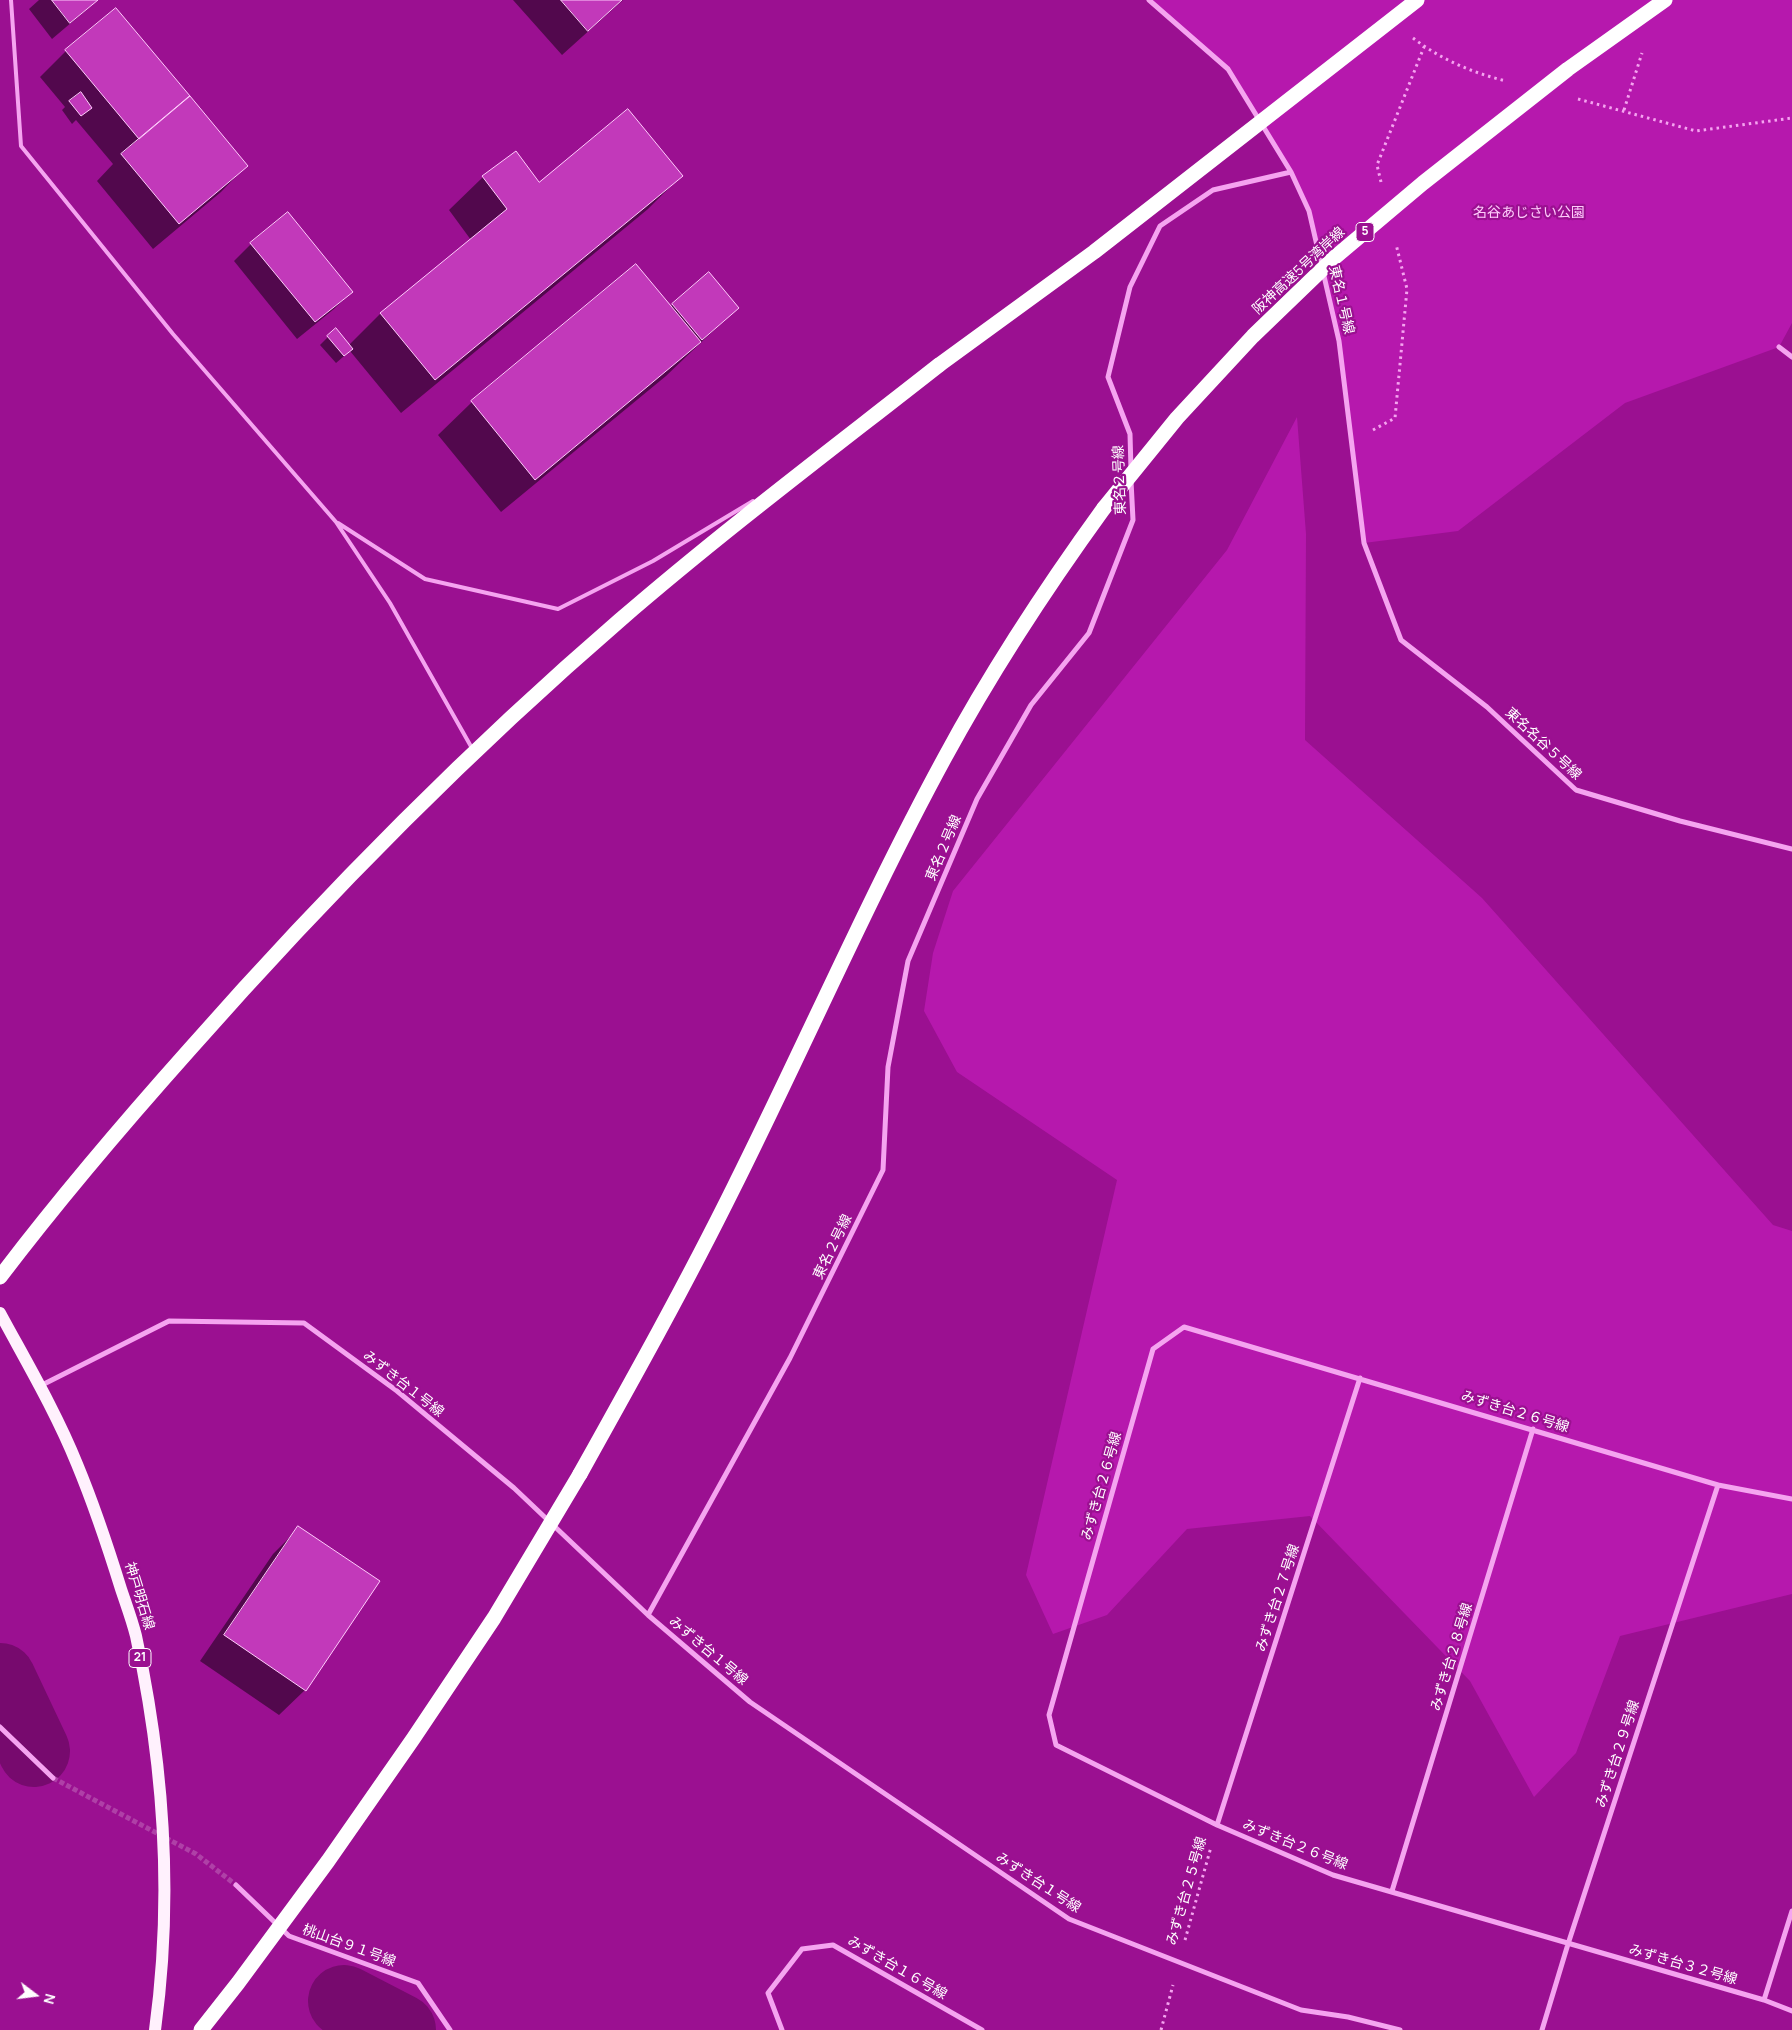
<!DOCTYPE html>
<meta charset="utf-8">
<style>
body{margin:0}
#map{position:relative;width:1792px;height:2030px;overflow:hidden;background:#9b1091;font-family:Manrope,sans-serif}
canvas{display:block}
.north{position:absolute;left:10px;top:1970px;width:50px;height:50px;-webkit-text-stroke:4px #9b1091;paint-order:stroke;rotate:105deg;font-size:14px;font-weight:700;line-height:20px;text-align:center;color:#fff}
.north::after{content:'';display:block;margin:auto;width:18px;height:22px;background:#fff;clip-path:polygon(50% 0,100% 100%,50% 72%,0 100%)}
</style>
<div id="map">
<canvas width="1792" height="2030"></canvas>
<div class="north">N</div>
</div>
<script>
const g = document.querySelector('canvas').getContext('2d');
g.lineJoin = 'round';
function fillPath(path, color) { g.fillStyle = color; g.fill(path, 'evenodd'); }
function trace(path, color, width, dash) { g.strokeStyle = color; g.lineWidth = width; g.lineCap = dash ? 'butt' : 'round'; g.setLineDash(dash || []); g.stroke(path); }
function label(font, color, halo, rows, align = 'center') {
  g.font = font + ' Manrope,"Noto Sans JP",sans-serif'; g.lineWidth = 4.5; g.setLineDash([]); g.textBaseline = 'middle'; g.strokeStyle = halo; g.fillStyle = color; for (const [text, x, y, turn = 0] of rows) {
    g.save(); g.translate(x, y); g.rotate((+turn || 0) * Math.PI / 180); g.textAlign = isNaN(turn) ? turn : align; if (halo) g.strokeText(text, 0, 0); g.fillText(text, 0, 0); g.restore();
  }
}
const green = new Path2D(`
 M1149,0H1792V323L1779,347L1625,403L1458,531L1364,543L1339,341L1309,211L1291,172L1228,69Z
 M1297,417L1306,534L1305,740L1482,898L1773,1225L1792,1231V1594L1620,1636L1576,1753L1534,1797L1470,1681L1310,1516L1187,1529L1107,1615L1053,1634L1026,1575L1117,1180L957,1072L924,1011L933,953L953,891L1227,550Z`);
const shadow = new Path2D(`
 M39,0H98L52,39L29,9Z
 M513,0H623L562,55Z
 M116,9L246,166L221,192L153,249L97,181L113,164L76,120L72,124L62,110L65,107L40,77L66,51Z
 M681,176L648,209L401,413L350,351L336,363L320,345L328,337L349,345L380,314L471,240L449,210L483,177L539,184Z
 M251,244L351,292L334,309L297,339L234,261Z
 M708,274L737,308L666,376L501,512L438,435L472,402L670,307Z
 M299,1528L305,1690L279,1715L200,1661L273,1554Z`);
const river = new Path2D(`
 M0,1679L34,1751
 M344,2001L400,2030`);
const building = new Path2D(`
 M52,0H98L70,23Z
 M561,0H622L588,31Z
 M116,8L190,96L139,139L65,50Z
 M81,92L92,108L81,116L69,101Z
 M190,96L248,166L179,224L121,154Z
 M628,109L683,176L435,380L380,313L507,209L482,176L516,151L539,182Z
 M288,212L353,292L315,322L250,243Z
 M636,264L701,342L535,480L471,401Z
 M709,272L739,308L702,340L672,304Z
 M336,328L353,349L344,356L327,336Z
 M298,1526L380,1581L306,1691L224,1635Z`);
const streetTunnel = new Path2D(`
 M53,1778L196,1854L236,1885`);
const path = new Path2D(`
 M1413,38C1440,59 1473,73 1506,81
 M1578,99L1696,131L1792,118
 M1624,110L1642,53
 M1381,182L1377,165L1424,47
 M1373,430L1395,418L1407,289L1396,244
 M1185,1940L1211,1847
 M1161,2030L1173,1985`);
const lane = new Path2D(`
 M11,0L21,146L173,334L336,522L390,603L473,750
 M338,523L425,579L558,609L653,561L753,501`);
const street = new Path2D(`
 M1149,0L1228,69L1291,172L1309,211L1339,341L1364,543L1401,640L1487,707L1576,790L1680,821L1792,849
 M1779,347L1792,357
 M1131,470L1130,434L1108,377L1130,287L1160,226L1213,190L1291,172
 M40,1386L169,1321L304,1323L397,1391L514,1488L648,1615L750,1702L1069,1919L1301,2010L1348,2017L1400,2030
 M1792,1499L1718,1485L1184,1327L1153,1349L1049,1715L1056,1745L1217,1825L1333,1875L1764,2000L1792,2011
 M648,1615L790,1358L883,1170L888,1067L908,961L977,799L1031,705L1089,633L1133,520L1131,481
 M0,1727L53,1778
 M1217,1825L1360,1378
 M236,1885L289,1936L418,1983L450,2030
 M1392,1891L1533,1429
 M1764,2000L1792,1911
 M782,2030L768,1993L802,1949L833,1945L982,2030
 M1542,2030L1568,1944L1718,1485`);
const primary = new Path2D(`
 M0,1313C27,1363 56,1412 77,1464C94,1505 108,1547 121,1589C126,1604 132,1620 136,1636C164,1765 173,1899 155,2030`);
const highway = new Path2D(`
 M0,1277C60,1198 124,1123 190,1049C324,897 466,753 620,620C723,531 832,449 939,365
 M580,1474C633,1379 686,1284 734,1187C805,1045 868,899 944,759C991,672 1046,588 1104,508`);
const highwayBridge = new Path2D(`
 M939,365L1094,252L1417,0
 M1104,508L1177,418L1253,336L1334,258L1423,183L1568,69L1665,0
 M201,2030L238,1983L328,1861L413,1739L494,1618L580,1474`);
const shields = [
 [1365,232,18],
 [140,1658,22]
];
const shieldNames = [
 ["5",1365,232],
 ["21",140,1658]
];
const parkNames = [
 ["名谷あじさい公園",1529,213]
];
const streetNames = [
 ["阪神高速5号湾岸線",1299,271,-43],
 ["東名１号線",1341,300,77],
 ["東名２号線",1120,480,-92],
 ["東名名谷５号線",1543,744,43],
 ["東名２号線",944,848,-67],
 ["東名２号線",833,1247,-64],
 ["みずき台１号線",403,1384,38],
 ["みずき台２６号線",1515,1412,17],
 ["みずき台２６号線",1102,1486,-74],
 ["神戸明石線",139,1596,73],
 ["みずき台２７号線",1278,1598,-72],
 ["みずき台１号線",708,1651,40],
 ["みずき台２８号線",1452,1657,-73],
 ["みずき台２９号線",1618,1754,-72],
 ["みずき台２６号線",1295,1845,22],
 ["みずき台１号線",1038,1883,33],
 ["みずき台２５号線",1187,1891,-74],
 ["桃山台９１号線",349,1946,20],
 ["みずき台３２号線",1683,1965,16],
 ["みずき台１６号線",897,1968,30]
];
fillPath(green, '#b618ad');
fillPath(shadow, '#0007');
trace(river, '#770a6e', 72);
fillPath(building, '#c239ba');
trace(building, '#feccfb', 1);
trace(streetTunnel, '#af40a7', 5, [5, 2.5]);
trace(path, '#f5a4f0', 3, [2.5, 4]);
trace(lane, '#f5a4f0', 4);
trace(street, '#f5a4f0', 5);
trace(primary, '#fff1fd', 12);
trace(highway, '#fff', 15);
trace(highwayBridge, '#fff', 15);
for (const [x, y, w] of shields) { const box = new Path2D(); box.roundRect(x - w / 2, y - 9.5, w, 19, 4); g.fillStyle = '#9b1091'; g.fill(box); trace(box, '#fff', 1); }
label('bold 12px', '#fff', null, shieldNames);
label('14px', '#feccfb', '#9b1091', parkNames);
label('14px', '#fff', '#9b1091', streetNames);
</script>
